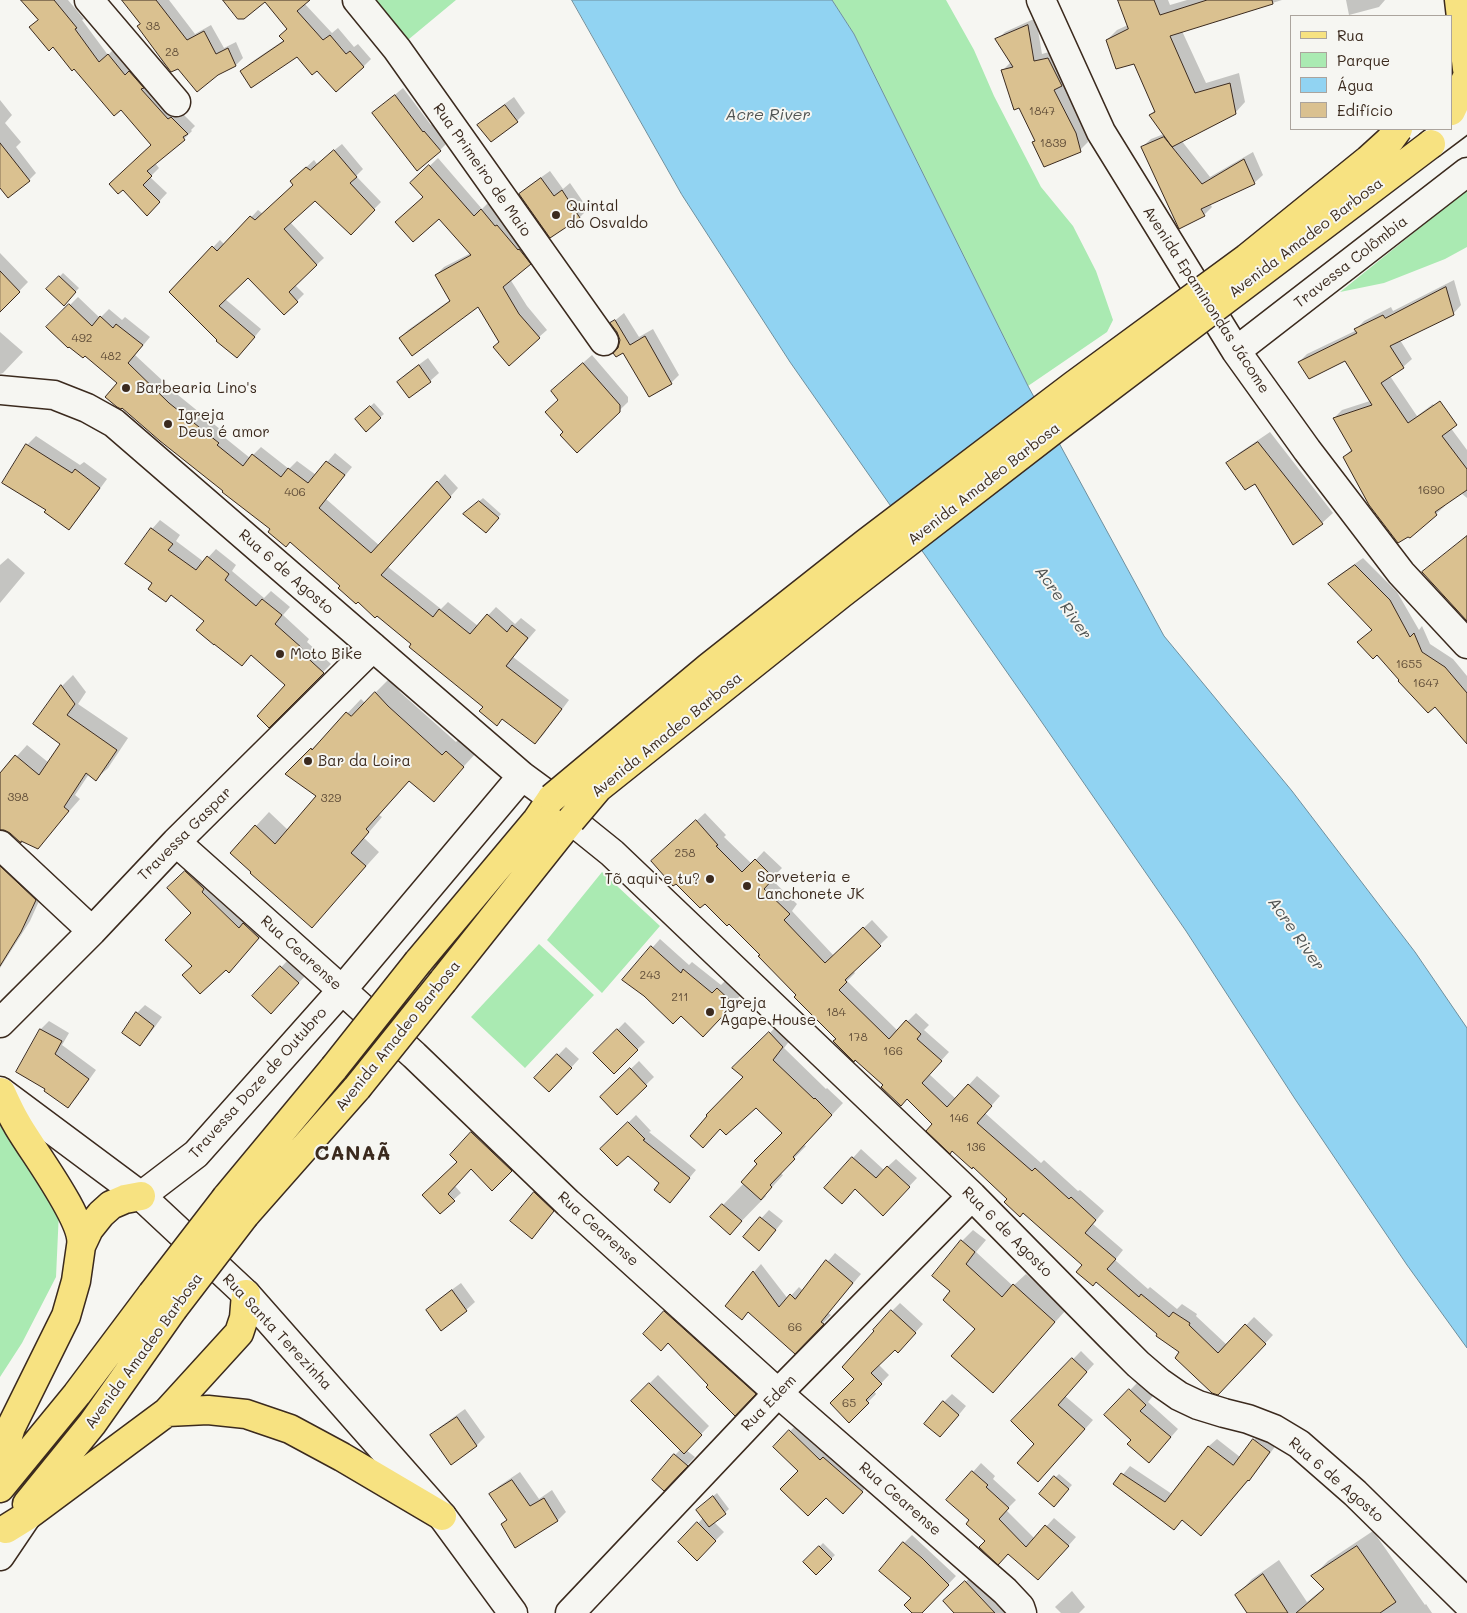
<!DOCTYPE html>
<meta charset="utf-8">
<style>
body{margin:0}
#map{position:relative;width:1467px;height:1613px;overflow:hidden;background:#f6f6f2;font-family:Mali,sans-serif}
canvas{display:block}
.legend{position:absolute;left:1290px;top:15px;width:162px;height:115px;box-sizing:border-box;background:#f6f6f2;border:1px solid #aba49d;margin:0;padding:6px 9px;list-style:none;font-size:15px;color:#3b2a1e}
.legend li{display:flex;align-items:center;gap:10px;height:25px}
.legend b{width:25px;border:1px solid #aba49d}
</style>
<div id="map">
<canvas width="1467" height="1613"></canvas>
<ul class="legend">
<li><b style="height:6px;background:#f7e281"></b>Rua</li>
<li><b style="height:14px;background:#aaeab2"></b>Parque</li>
<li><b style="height:14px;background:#91d3f2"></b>Água</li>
<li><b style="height:14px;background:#dac190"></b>Edifício</li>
</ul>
</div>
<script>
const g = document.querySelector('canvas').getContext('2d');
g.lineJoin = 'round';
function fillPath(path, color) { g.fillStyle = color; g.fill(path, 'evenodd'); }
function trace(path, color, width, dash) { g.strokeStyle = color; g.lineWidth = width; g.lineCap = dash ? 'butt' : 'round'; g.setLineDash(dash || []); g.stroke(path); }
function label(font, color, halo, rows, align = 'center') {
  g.font = font + ' Mali,sans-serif'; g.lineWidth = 4; g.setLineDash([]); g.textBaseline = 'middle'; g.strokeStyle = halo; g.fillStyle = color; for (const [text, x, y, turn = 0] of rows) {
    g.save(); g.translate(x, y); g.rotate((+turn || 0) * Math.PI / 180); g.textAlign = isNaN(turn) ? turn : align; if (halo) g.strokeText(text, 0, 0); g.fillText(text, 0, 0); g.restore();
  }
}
const green = new Path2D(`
 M356,0H456L397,49Z
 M832,0H946L974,50L994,96L1041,187L1073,226L1096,271L1113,320L1107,332L1028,386L854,34Z
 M1467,190V247L1445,259L1384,283L1340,292Z
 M602,872L660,926L602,993L547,940Z
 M539,944L594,995L525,1068L471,1017Z
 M0,1125L18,1146L59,1211L56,1277L22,1343L0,1377Z`);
const water = new Path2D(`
 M572,0H832L854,34L1028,386L1164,636L1292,791L1415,952L1467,1028V1348L1407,1265L1295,1099L1186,931L1032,708L790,362L682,195Z`);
const shadow = new Path2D(`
 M26,0H68L84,19L82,20L108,55L116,47L195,126L191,130L192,131L184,139L155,163L159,168L150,177L167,193L155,206L123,189L153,144L121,108L54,45L31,27L39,19Z
 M123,0H169L195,34L211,25L224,48L236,42L243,58L236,65L141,23Z
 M224,0H308L304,3L332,33L338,28L354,47L358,44L371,59L363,67L317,69L298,55L242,71L250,63L284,40L288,29L266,1Z
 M1120,0H1168L1170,5L1187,0H1282L1182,31L1206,83L1239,73L1245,102L1235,113L1181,140L1210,177L1253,152L1263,175L1254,183L1210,204L1212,207L1204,215L1142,147L1151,139L1164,134L1150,115L1155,110L1134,63L1107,40L1117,30L1128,25Z
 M1346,0H1385L1379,7L1349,15Z
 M1036,18L1042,54L1056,50L1070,77L1063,84L1084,124L1088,142L1080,150L1034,142L1036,140L1003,70L1011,62L997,40L1005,32Z
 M403,88L431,125L432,124L447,143L440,150L373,113Z
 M514,97L525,113L517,121L479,125L487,117Z
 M0,100L12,115L5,123L21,142L16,147L36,173L29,180L0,186Z
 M342,144L363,169L356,176L381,202L351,233L315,199L290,222L324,258L295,285L304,294L284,314L248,276L225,299L261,329L244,350L170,292L220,240L225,245L258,210L263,214L295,185L299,174L314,160L317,164Z
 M438,158L482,209L489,202L537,256L510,279L527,306L547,330L539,337L501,342L479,306L400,338L408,330L450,300L436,275L444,267L471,253L412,183Z
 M550,171L563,189L570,183L588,209L580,217L550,236L520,194L529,186Z
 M0,253L28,282L0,311Z
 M63,273L79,288L64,304L48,289Z
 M1454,280L1461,305L1453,314L1400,340L1412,359L1403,367L1390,376L1417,416L1433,404L1467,450V498L1461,493L1444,505L1445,506L1436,514L1344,457L1352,449L1334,418L1342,410L1370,401L1346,360L1299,362L1307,354L1357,330L1356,329L1364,321L1391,307L1393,311Z
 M78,297L100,318L109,309L122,320L125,317L150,337L135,355L178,395L226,434L224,437L250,458L261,447L289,469L297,461L316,475L335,453L352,467L326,499L380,546L445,474L458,488L388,567L441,609L448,602L478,626L496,607L515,624L521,618L536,630L513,657L569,700L543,735L535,743L485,706L291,540L272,529L119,383L48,327Z
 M624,313L639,337L653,329L679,375L671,383L619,348L621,340L618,331L612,323Z
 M0,332L23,352L3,373L0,374Z
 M592,355L628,397V402L577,452L565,432L559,400L560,383Z
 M428,358L439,373L430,381L398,382L406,374Z
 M374,403L384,414L366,430L357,419Z
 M1270,432L1333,513L1322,523L1228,464L1239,453Z
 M36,436L80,465L84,462L107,479L77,520L69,528L47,510L4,482L27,445Z
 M483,498L501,514L490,528L469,510Z
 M160,520L180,535L176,541L204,562L216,549L236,565L232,571L264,598L271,591L290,607L283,615L309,639L307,642L331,664L269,726L286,684L252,654L172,594L166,600L154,583L152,529Z
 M1467,536V615L1424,572Z
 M8,558L25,573L0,603V565Z
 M1363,558L1397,592L1419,630L1422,626L1430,644L1453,659L1467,676V742L1436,705L1401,680L1377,653L1359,642L1373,629L1330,584L1338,576Z
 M73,675L86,692L78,704L128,738L108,768L96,779L89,774L75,795L80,799L50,833L0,802V775L27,745L49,763L62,744L35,723L62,686Z
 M389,679L401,693L456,742L460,738L476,753L433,800L410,780L379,815L382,817L364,838L379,852L312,926L256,826L269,812L288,830L318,795L287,774L325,736V737L361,699L365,703Z
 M705,813L726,835L724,837L752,864L764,851L782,868L771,879L797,904L792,911L834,956L872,920L888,937L853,971L855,973L847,981L898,1031L916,1013L929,1025L924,1030L949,1052L929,1074L956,1099L977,1076L1000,1096L985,1113L1041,1163L1044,1160L1078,1191L1080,1190L1104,1211L1093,1224L1123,1250L1115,1260L1148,1289L1150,1287L1177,1309L1182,1304L1197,1314L1196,1316L1227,1345L1254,1317L1273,1335L1226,1385L1181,1352L1159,1333L1084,1264L1009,1199L908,1098L837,1039L762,955L661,853Z
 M0,849L44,890L30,921L0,968Z
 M194,864L267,930L237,963L226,968L194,965L193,913L169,888Z
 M660,939L689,965L692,962L721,985L726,980L741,995L703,1035L681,1014L645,995L624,980Z
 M289,959L307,974L279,1004L254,996Z
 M145,1005L162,1017L148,1036L140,1044L137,1013Z
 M49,1021L69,1033L62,1045L96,1070L76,1098L68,1106L47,1088L18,1072L41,1029Z
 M625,1022L645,1042L614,1072L595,1053Z
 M781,1022L794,1035L784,1048L826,1089L827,1088L843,1103L804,1145L806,1146L780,1173L783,1175L765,1195L766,1196L730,1233L723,1205L744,1183L783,1133L745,1077L734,1068Z
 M566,1047L579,1059L557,1083L536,1078Z
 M639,1061L654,1077L617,1113L602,1097Z
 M636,1115L651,1131L649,1132L696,1170L670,1201L661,1183L628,1154L602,1149Z
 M479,1126L519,1163L492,1189L472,1168L455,1186L461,1193L440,1212L459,1162L452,1155Z
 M861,1149L884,1170L896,1159L917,1178L883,1214L855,1188H826Z
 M543,1185L561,1203L532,1237L512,1221Z
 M769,1210L783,1221L767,1241L744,1237Z
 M973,1230L986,1240L976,1252L1013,1286L1026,1274L1066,1310L993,1391L977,1328L952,1291L962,1241Z
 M835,1253L861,1274L828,1313L831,1315L795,1352L749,1311L742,1318L754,1272L761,1264L788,1299L799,1287L803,1291Z
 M461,1283L475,1302L466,1310H427L435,1302Z
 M900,1303L923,1324L906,1343L895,1348L878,1364L889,1375L874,1391L876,1394L849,1421L856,1379L892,1311Z
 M673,1304L763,1385L735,1414L668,1342L645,1334Z
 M1081,1351L1094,1364L1065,1396L1093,1420L1046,1473L1035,1444L1013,1421Z
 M658,1375L709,1426L686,1450L695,1457L664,1489L675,1455L681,1449L632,1401Z
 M1138,1382L1153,1396L1148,1402L1178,1429L1157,1453L1132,1440L1106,1415Z
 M952,1394L966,1406L948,1428L944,1402Z
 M465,1409L485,1437L477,1445L452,1463L432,1436L440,1427Z
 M798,1423L870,1483L851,1504L826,1496L775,1447Z
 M1261,1432L1277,1444L1256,1472L1201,1535L1183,1519L1173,1529L1115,1484L1130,1466L1172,1494L1209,1446L1217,1439L1240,1457Z
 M981,1463L995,1476L993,1479L1016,1500L1006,1510L1035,1539L1054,1518L1076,1537L1046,1571L986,1541L971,1520L948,1500Z
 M520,1472L539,1499L552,1490L566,1512L558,1520L502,1525L508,1519L491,1494L499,1486Z
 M1059,1474L1072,1485L1057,1502L1040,1493Z
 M717,1493L729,1509L714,1522L724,1532L697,1559L680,1542L703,1518L701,1506Z
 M1373,1531L1425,1605L1426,1604L1432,1613H1248L1237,1595L1252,1579L1279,1560L1307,1602L1324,1588L1313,1576L1328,1561Z
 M912,1535L956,1576L921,1613H914L904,1543Z
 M823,1543L835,1555L816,1574L805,1562Z
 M974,1574L1009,1613H956L945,1601Z
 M1072,1591L1085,1607L1079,1613H1061L1055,1607Z`);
const building = new Path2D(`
 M21,0H54L77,28L75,29L99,62L108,54L125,75L129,71L144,88L141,89L168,119L171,117L188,134L183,137L185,140L147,171L152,176L143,185L160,202L147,216L123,190L118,194L109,184L151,145L121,110L114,116L74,69L72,71L53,47L49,51L29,27L38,20Z
 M122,0H156L187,40L204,31L216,54L228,48L236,66L218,75L197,92L178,69L171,72L165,64L137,26L140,24Z
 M223,0H310L297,11L323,40L330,35L346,54L350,51L364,67L336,92L317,71L312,75L297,57L251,88L240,71L284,41L279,36L287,29L265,2L244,19H238Z
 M1118,0H1154L1160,15L1207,0H1272L1273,4L1170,36L1195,93L1230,83L1236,114L1172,147L1149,115L1155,112L1134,64L1116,69L1106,40L1128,29Z
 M1028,25L1034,61L1048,58L1062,86L1054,90L1076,133L1081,152L1044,167L1032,142L1035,141L1019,108L1014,110L1001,70L1013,67L995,39Z
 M395,95L423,132L424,131L441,151L417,171L372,113Z
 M505,105L518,122L491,142L477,125Z
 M1164,137L1202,184L1244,159L1255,184L1201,209L1205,216L1179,229L1141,147Z
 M0,143L30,181L8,198L0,188Z
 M334,150L357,177L350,183L375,210L351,235L315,201L284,229L317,265L289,292L298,302L284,315L248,278L219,306L255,337L237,358L216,341L217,340L169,292L212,246L217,251L250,216L255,220L293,185L290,181L306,167L310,170Z
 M429,165L474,216L481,209L495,226L497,225L518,250L519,249L531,264L503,287L519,314L540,338L509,366L493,347L499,342L478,307L412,356L399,338L450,301L435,275L471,255L439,219L413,242L395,222L423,197L410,183Z
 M541,178L554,196L562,190L580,218L550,238L519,194Z
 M0,271L20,292L0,312Z
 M59,276L76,292L64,306L46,289Z
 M1446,287L1454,315L1390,346L1404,368L1381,383L1408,423L1440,401L1457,425L1442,436L1467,469V490L1435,512L1437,515L1410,538L1408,537L1398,543L1369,505L1343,457L1352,451L1333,418L1372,405L1345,361L1309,379L1298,362L1357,333L1354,329L1383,315L1385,318Z
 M69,304L92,326L100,316L113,328L116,324L143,345L128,363L169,403L219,443L217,445L243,466L252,454L281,477L288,468L308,483L326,461L345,475L319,508L371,553L437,481L451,497L381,575L433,617L439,609L470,634L487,614L507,632L512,625L528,638L506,666L562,709L535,744L502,719L497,726L479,711L483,707L409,647L411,644L377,616L375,618L358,602L356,604L338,588L340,586L290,542L286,547L268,532L270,529L222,492L223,491L160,441L122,408L121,409L117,407L105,397L117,383L85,356L83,358L69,347L68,348L46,327Z
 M615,320L630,345L645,336L672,384L649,397L623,353L616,357L613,353L618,348L620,340L617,332L610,323Z
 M583,363L620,405V412L577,453L560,435L563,432L545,412L558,400L551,391Z
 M419,365L431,382L409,398L397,382Z
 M370,406L381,418L366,432L355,419Z
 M1258,442L1323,524L1293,545L1255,484L1245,490L1226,463Z
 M26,444L72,473L75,469L100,488L69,530L44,512L46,510L2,483Z
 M479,501L499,518L486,533L463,514Z
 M151,528L173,544L168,550L196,570L207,556L229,574L225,580L256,606L262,599L282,615L275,624L302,648L300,651L324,673L269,728L257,716L285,685L251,655L242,666L214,644V645L196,630L204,621L171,595L166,602L148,589L152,583L125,564Z
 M1467,536V621L1422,572Z
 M1355,565L1390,600L1410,637L1414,633L1422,652L1445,667L1467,693V744L1435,707L1428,713L1398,681L1399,680L1377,655L1373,659L1357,642L1372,630L1328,584Z
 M61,685L75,704L67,715L117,750L96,781L86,773L64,807L69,811L38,849L21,841V843L10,833L4,830H0V773L15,755L39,775L60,744L33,724Z
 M375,692L388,706L442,755L446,751L464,767L434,802L409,781L366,829L369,832L351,853L366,866L312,928L250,873L251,872L230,853L255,825L275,844L316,796L285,774L311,748L312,750L346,712L351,716Z
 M696,820L718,845L716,846L742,872L755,859L774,878L764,889L790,914L784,920L825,963L863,927L881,946L845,980L847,982L839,990L889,1039L906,1020L921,1034L917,1039L942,1061L922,1083L947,1107L968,1084L992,1106L977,1123L1032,1171L1035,1168L1069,1199L1071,1197L1096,1220L1085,1233L1116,1259L1107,1269L1139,1297L1141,1294L1169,1317L1173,1312L1190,1323L1189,1325L1218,1353L1245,1324L1266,1344L1218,1395L1212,1393L1175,1358L1179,1352L1156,1336L1157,1334L1096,1282L1093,1286L1076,1272L1082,1265L1023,1213L1020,1217L1004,1202L1007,1199L973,1167L972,1169L952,1151L950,1154L926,1131L932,1124L907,1099L901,1106L881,1087L883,1085L855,1060L854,1062L833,1041L836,1039L794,997L796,995L758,956L760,955L729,924L727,926L705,904L700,908L676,884L673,886L651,861Z
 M0,866L36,900L21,932L0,966Z
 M185,871L204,889L202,892L239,928L243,923L259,938L229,973L226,970L200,994L182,975L192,966L165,940L191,913L167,888Z
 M651,946L681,973L683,969L712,993L717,988L734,1004L703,1037L681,1016L673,1024L644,996L622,980Z
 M280,966L299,983L271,1014L252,996Z
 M136,1012L154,1026L140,1046L122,1033Z
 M40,1029L62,1041L55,1054L89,1079L68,1108L44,1091L45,1089L16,1072Z
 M617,1029L638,1050L614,1074L593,1053Z
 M769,1032L783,1047L773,1060L814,1099L815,1098L832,1115L793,1157L795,1159L770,1185L772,1187L761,1200L741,1182L757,1164L754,1161L782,1133L756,1108L726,1135L720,1129L703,1148L690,1136L707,1116L706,1115L743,1077L732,1068Z
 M557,1054L572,1068L549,1092L534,1078Z
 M630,1068L647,1086L617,1115L600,1097Z
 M628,1122L645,1139L643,1140L690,1178L670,1203L654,1190L659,1183L628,1156L617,1166L600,1149Z
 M471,1132L512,1171L492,1191L471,1169L448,1194L455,1201L440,1214L422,1195L457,1162L450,1155Z
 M852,1157L876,1178L887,1166L910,1187L883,1216L855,1189L842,1204L824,1188Z
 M534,1192L554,1211L532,1239L510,1221Z
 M722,1204L742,1221L730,1235L710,1217Z
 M760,1217L776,1230L759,1251L743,1237Z
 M961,1240L975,1252L966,1264L1002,1297L1013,1284L1055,1322L993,1393L951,1356L975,1329L943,1300L950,1291L932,1276Z
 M826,1260L853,1283L821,1322L824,1324L795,1354L748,1312L742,1320L725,1306L753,1271L779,1307L790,1294L795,1299Z
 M452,1290L467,1311L441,1331L426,1310Z
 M891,1310L916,1333L898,1353L895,1350L871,1373L882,1384L866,1400L869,1403L849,1423L830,1403L854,1379L842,1367L874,1331L873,1330Z
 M664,1311L756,1394L735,1416L706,1387L708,1385L668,1343L661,1351L643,1334Z
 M1072,1358L1087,1372L1058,1405L1085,1429L1038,1482L1017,1463L1034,1444L1011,1421Z
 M649,1383L702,1435L684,1454L631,1401Z
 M1129,1389L1146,1405L1140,1411L1171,1437L1149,1463L1127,1444L1131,1440L1104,1415Z
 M943,1401L959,1415L940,1437L924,1424Z
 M457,1417L477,1446L451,1465L430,1435Z
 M789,1430L820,1460L823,1457L863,1492L843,1514L826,1498L808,1516L780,1489L798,1471L773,1447Z
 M1253,1439L1270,1452L1249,1481L1248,1480L1201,1536L1182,1520L1174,1530L1113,1484L1121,1473L1165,1502L1208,1446L1233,1465Z
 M674,1454L688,1466L664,1491L652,1480Z
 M972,1471L988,1485L986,1487L1009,1508L999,1519L1026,1547L1045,1525L1069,1546L1038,1580L1008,1554L998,1565L979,1547L985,1541L966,1524L969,1520L946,1500Z
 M1054,1476L1069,1489L1054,1507L1039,1494Z
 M512,1480L530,1506L544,1498L558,1521L515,1548L501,1524L507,1520L489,1494Z
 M713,1496L726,1514L709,1527L696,1510Z
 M697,1522L716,1541L697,1561L678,1542Z
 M903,1542L922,1558L949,1585L922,1613H912L904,1605L911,1598L879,1571Z
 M819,1546L832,1559L816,1575L803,1562Z
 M1357,1546L1396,1602L1380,1613H1296L1324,1589L1311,1576Z
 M1263,1574L1288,1613H1247L1235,1595Z
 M965,1581L995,1613H954L943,1601Z`);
const minor = new Path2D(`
 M89,0L176,102
 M357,0L397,49L604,341
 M1041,0L1101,132L1236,351L1307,450L1401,573L1467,644
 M1431,144L1467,117
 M1236,351L1467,172
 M0,390L54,395L87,408L114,423L522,776L552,798
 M571,820L612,853L972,1196L1109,1335L1138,1364L1159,1382L1179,1396L1198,1405L1224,1413L1248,1419L1274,1429L1299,1444L1355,1493L1467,1603
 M176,842L342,990L414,1055L568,1203L778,1393L1005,1591L1020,1607L1022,1613
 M0,845L92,931
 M0,1023L92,931L176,842L373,647
 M0,1091L141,1196L246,1294L442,1516L513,1613
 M141,1196L196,1154L342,990L522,776
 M0,1556L27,1516
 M570,1613L778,1393L972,1196`);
const major = new Path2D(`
 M1459,0L1467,69
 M1451,111L1467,77
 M418,962L537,820L552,798
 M443,981L571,820
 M1,1092C6,1103 11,1114 17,1124C30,1148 86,1220 81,1246
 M226,1198L334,1068
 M245,1215L357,1088
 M167,1412L208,1410L246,1414L290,1429L342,1457L442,1516
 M0,1476L3,1452L11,1427L66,1316L76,1281L81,1246L89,1229L101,1214L111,1205L125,1199L141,1196
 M0,1488L77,1394L152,1294
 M27,1504L92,1424L173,1309
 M6,1529L27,1516L167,1412L239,1333L244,1318L246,1294`);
const majorBridge = new Path2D(`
 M552,798L709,667L866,543L1074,385L1247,258L1368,160L1390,140L1398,129
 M571,820L598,788L841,594L1052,431L1431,144
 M334,1068L418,962
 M357,1088L443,981
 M152,1294L226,1198
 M173,1309L245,1215`);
const markers = [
 [556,215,5,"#3b2a1e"],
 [126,388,5,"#3b2a1e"],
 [168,424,5,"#3b2a1e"],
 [280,654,5,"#3b2a1e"],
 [308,761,5,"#3b2a1e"],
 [710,879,5,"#3b2a1e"],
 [747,886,5,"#3b2a1e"],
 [710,1012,5,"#3b2a1e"]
];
const numberNames = [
 ["38",153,26],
 ["28",172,52],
 ["1847",1042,111],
 ["1839",1053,143],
 ["492",82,338],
 ["482",111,356],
 ["1690",1431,490],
 ["406",295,492],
 ["1655",1409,664],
 ["1647",1426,683],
 ["398",18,797],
 ["329",331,798],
 ["258",685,853],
 ["243",650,975],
 ["211",680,997],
 ["184",836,1012],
 ["178",858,1037],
 ["166",893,1051],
 ["146",959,1118],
 ["136",976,1147],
 ["66",795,1327],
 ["65",849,1403]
];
const streetNames = [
 ["Rua Primeiro de Maio",482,170,55],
 ["Avenida Amadeo Barbosa",1306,238,-37],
 ["Travessa Colômbia",1351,262,-38],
 ["Avenida Epaminondas Jácome",1206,300,57],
 ["Avenida Amadeo Barbosa",984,484,-38],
 ["Rua 6 de Agosto",286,572,41],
 ["Avenida Amadeo Barbosa",667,735,-39],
 ["Travessa Gaspar",185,834,-45],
 ["Rua Cearense",301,953,42],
 ["Avenida Amadeo Barbosa",398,1036,-51],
 ["Travessa Doze de Outubro",258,1083,-48],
 ["Rua Cearense",598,1229,42],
 ["Rua 6 de Agosto",1007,1232,45],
 ["Rua Santa Terezinha",277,1332,47],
 ["Avenida Amadeo Barbosa",144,1351,-54],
 ["Rua Edem",769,1403,-46],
 ["Rua 6 de Agosto",1336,1480,41],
 ["Rua Cearense",900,1499,41]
];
const poiNames = [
 ["Quintal",566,206],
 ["do Osvaldo",566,223],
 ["Barbearia Lino's",136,388],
 ["Igreja",178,415],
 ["Deus é amor",178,432],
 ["Moto Bike",290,654],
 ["Bar da Loira",318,761],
 ["Sorveteria e",757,877],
 ["Lanchonete JK",757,894],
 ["Tõ aqui e tu?",700,879,"right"],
 ["Igreja",720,1003],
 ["Ágape House",720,1020]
];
const waterNames = [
 ["Acre River",768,115],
 ["Acre River",1063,603,55],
 ["Acre River",1296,934,55]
];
const districtNames = [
 ["CANAÃ",353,1154]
];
fillPath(green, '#aaeab2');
fillPath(water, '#91d3f2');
trace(water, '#6f8f9d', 1);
fillPath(shadow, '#0003');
fillPath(building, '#dac190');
trace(building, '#3b2a1e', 1);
trace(minor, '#3b2a1e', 31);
trace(major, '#3b2a1e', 31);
trace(minor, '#f6f6f2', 28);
trace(major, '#f7e281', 28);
trace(majorBridge, '#3b2a1e', 31, []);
trace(majorBridge, '#f7e281', 28);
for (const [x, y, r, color] of markers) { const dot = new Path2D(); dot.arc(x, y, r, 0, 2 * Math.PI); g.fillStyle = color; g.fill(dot); trace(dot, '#f6f6f2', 2); }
label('12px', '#63503a', null, numberNames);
label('15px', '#3b2a1e', '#f6f6f2', streetNames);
label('15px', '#3b2a1e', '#f6f6f2', poiNames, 'left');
label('italic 16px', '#505453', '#f6f6f2', waterNames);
g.letterSpacing = '1px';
label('bold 20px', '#3b2a1e', '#f6f6f2', districtNames);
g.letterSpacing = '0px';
</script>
